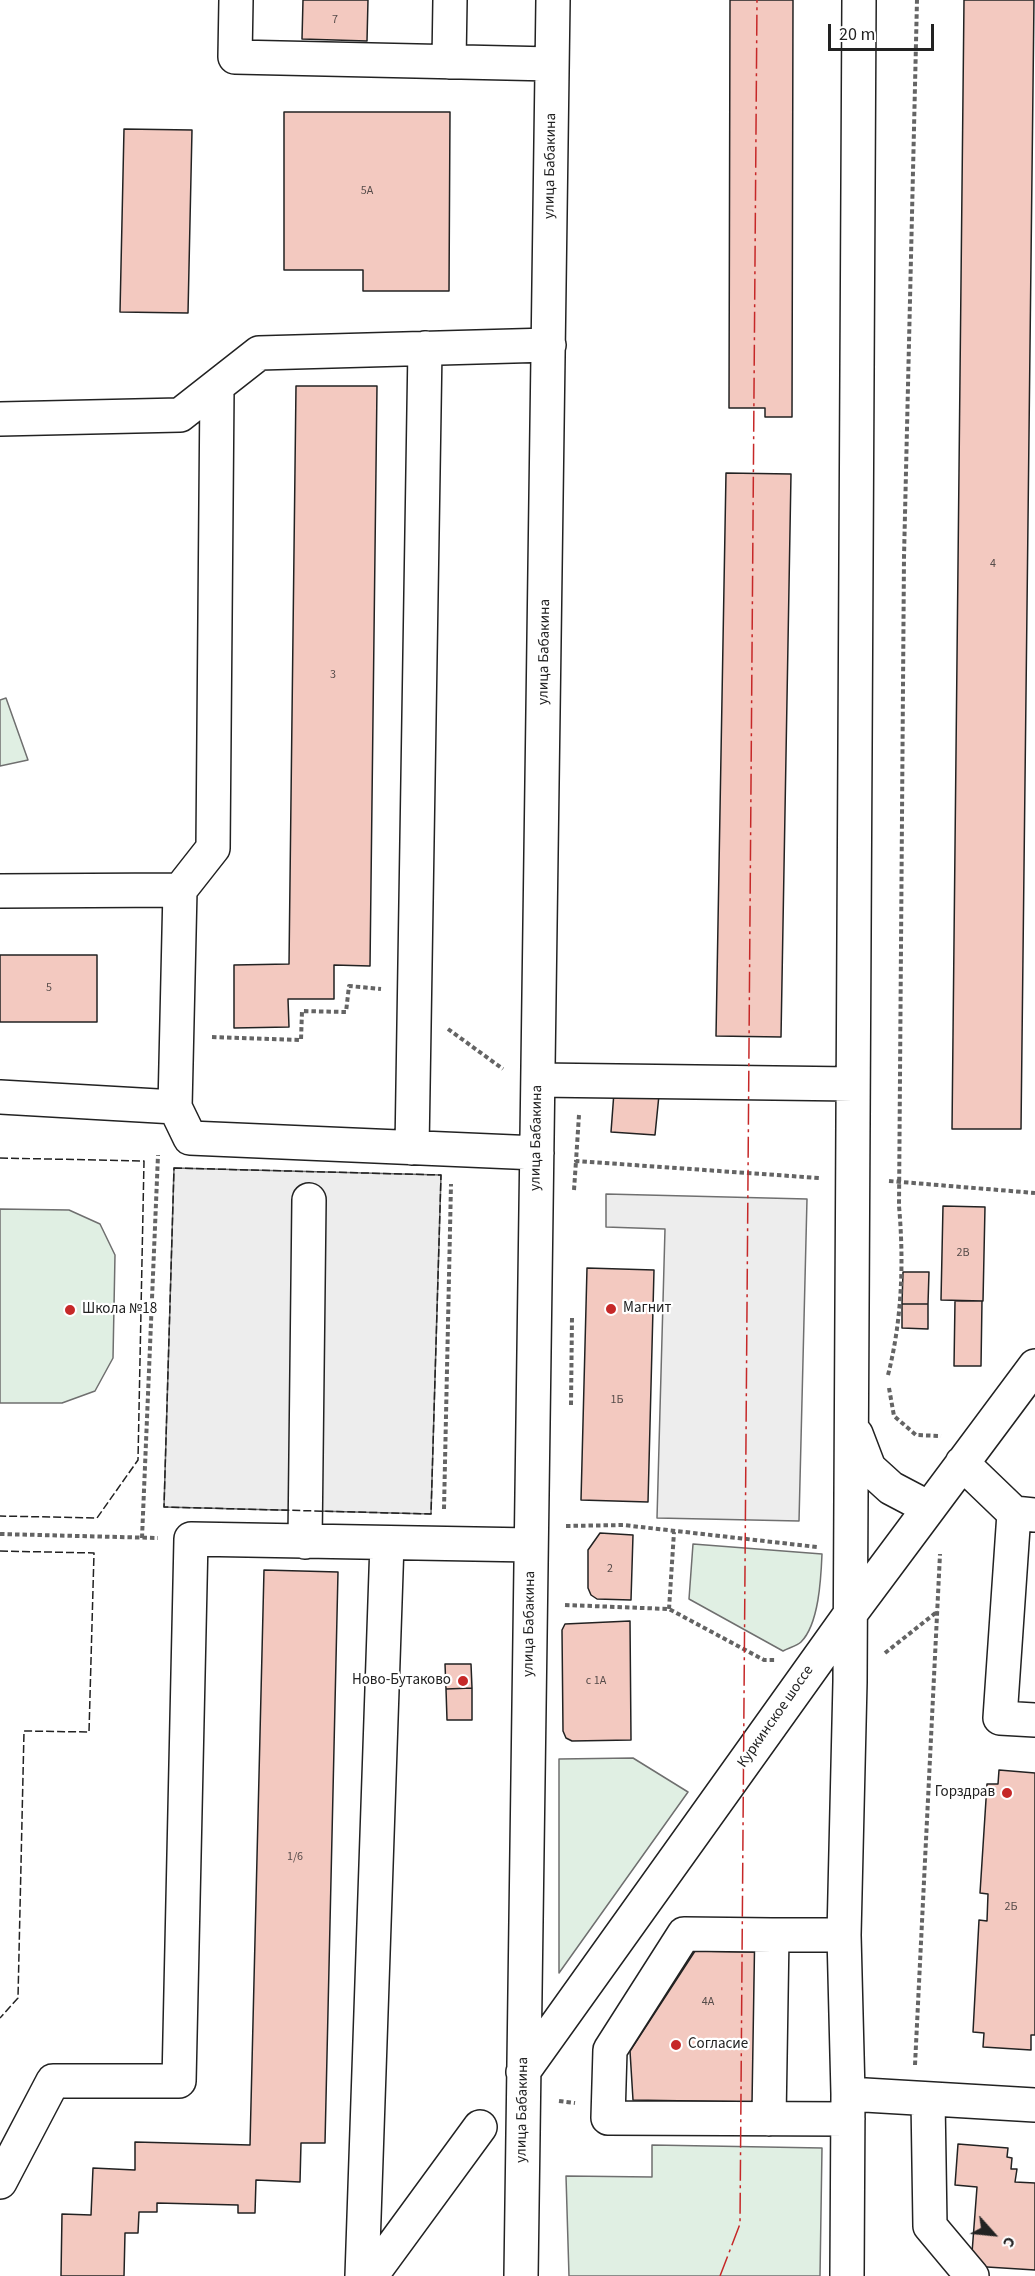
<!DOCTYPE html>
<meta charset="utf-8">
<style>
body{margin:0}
#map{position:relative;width:1035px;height:2276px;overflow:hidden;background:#fff;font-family:"Source Sans 3",sans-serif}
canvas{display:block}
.north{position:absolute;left:963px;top:2204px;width:60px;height:60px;-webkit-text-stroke:4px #fff;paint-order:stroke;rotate:117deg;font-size:16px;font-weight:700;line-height:24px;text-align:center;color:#222}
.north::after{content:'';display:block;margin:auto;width:21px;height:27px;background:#222;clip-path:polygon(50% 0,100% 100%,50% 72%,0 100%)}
.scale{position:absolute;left:828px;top:24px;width:106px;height:27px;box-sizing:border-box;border:3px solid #222;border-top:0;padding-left:8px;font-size:18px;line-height:21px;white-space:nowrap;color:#222;-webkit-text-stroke:4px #fff;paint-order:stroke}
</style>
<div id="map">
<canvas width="1035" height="2276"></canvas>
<div class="north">С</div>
<div class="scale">20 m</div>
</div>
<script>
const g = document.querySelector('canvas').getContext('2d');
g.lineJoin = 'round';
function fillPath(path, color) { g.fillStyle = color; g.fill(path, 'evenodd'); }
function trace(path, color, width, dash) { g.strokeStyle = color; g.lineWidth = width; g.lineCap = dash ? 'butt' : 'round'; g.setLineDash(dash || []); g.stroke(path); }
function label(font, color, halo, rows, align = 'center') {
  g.font = font + ' "Source Sans 3",sans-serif'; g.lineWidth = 4.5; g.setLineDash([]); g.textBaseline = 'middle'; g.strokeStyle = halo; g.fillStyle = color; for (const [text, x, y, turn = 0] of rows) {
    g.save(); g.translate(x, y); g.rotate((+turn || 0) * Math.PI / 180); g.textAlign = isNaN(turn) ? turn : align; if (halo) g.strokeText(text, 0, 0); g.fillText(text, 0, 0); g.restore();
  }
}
const green = new Path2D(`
 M6,698L28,760L0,766V700Z
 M0,1209L69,1210L100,1224L115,1255L113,1358L95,1391L62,1403H0Z
 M693,1544L822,1554C821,1578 819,1624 801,1642C797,1646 788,1648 783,1651L689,1599Z
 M633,1758L688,1792L559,1973V1759Z
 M652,2145L822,2148L820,2276H569L566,2176L652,2177Z`);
const parking = new Path2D(`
 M174,1168L441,1175L431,1514L164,1507Z
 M606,1194L807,1199L799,1521L657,1518L665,1229L606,1227Z`);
const building = new Path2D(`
 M303,0H368L367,41L302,39Z
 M730,0H793L792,417H765V408H729Z
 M964,0H1034L1021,1129H952Z
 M284,112H450L449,291H363V270H284Z
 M124,129L192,130L188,313L120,312Z
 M296,386H377L370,966L334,965V999H288L289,1027L234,1028V965L289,964Z
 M726,473L791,474L781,1037L716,1036Z
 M0,955H97V1022H0Z
 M614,1092L659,1095L655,1135L611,1132Z
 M943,1206L985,1207L983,1301L941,1300Z
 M587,1268L654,1270L648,1502L581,1500Z
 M903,1272H929L928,1304H902Z
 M955,1301H982L981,1366H954Z
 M902,1304H928V1329L902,1328Z
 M600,1533L633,1535L631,1600L597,1599L591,1595L588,1588V1550Z
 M264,1570L338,1572L325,2143H301L300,2182L256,2180L255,2213H238V2205L157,2203V2212H139L138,2233H125L124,2276H61L62,2214L91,2215L93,2168L135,2170V2142L250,2145Z
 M630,1621L631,1740L572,1741L566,1738L563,1731L562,1630L565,1624Z
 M445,1664H471L472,1688L446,1689Z
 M472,1688V1720H447L446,1689Z
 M999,1770L1035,1773V2035H1031V2050L983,2047L984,2033L973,2032L979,1920L987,1921L988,1894L980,1893L987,1784H998Z
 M695,1951L755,1952L753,2102L633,2100L630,2051Z
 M958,2144L1008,2148L1007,2157L1012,2158L1011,2169H1017L1015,2182L1035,2183V2270L971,2266L977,2187L955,2185Z`);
const path = new Path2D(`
 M448,1029L503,1069
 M212,1037L301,1040L302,1011L346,1012L349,986L381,989
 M579,1115L576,1161L819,1178
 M889,1181L1035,1193
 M574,1190L576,1161
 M888,1375C902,1320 904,1262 899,1206L904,557L917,0
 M889,1388L894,1416L916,1435L941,1436
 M571,1405L572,1317
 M444,1509L451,1184
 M566,1526L623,1525L817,1547
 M0,1534L158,1538
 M142,1538L158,1155
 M565,1605L669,1609L764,1660H776
 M669,1609L674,1532
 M885,1653L938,1611
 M915,2065L940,1554
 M559,2101L575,2103`);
const minor = new Path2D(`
 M236,0L235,57L552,64
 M449,62L450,0
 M0,419L180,415L259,353L549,345
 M0,891L180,890
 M538,1080L853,1084
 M0,1097L175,1107L190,1138L537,1153
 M175,1107L180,890L213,848L217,388
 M412,1148L425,348
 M856,1434L869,1468L891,1488L929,1508
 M962,1463L1014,1513L1035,1515
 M1014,1513L1000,1718L1035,1720
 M305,1542L309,1200
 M772,1935L684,1934L610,2050L608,2118L848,2119
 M523,2072L851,1613L1035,1366
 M848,2094L1035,2105
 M928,2099L930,2226L972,2276
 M769,2119L772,1935H844
 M0,2182L53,2081H179L191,1539L531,1545
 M362,2276L387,1543
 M371,2276L480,2127
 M521,2276L553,0
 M847,2276L848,2094L844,1935L850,1682L859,0`);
const fence = new Path2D(`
 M0,1158L144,1161L138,1460L97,1518L0,1516
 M174,1168L441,1175L431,1514L164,1507Z
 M0,1551L94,1553L89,1732L24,1731L18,1998L0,2018`);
const power = new Path2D(`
 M720,2276L740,2224L757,0`);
const markers = [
 [611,1309,6,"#c62828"],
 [70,1310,6,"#c62828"],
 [463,1681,6,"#c62828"],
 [1007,1793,6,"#c62828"],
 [676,2045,6,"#c62828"]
];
const numberNames = [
 ["7",335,20],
 ["5А",367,191],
 ["4",993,564],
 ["3",333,675],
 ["5",49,988],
 ["2B",963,1253],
 ["1Б",617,1400],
 ["2",610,1569],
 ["с 1А",596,1681],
 ["1/6",295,1857],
 ["2Б",1011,1907],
 ["4А",708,2002]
];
const streetNames = [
 ["улица Бабакина",551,166,-89],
 ["улица Бабакина",545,652,-89],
 ["улица Бабакина",537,1138,-89],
 ["улица Бабакина",530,1624,-89],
 ["Куркинское шоссе",776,1717,-55],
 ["улица Бабакина",523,2110,-89]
];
const poiNames = [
 ["Магнит",623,1309],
 ["Школа №18",82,1310],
 ["Ново-Бутаково",451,1681,"right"],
 ["Горздрав",995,1793,"right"],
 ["Согласие",688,2045]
];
fillPath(green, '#e0efe3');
trace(green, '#6f6f6f', 1.5);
fillPath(parking, '#ededed');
trace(parking, '#6f6f6f', 1.5);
fillPath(building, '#f3c9c0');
trace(building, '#222', 1.5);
trace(minor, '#222', 36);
trace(path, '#646464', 4, [4.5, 3]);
trace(minor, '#fff', 33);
trace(fence, '#222', 1.5, [8, 3]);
trace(power, '#c62828', 1.5, [21, 4.5, 3, 4.5]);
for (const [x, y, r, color] of markers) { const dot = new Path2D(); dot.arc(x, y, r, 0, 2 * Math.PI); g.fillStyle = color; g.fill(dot); trace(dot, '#fff', 2); }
label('12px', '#564c4a', null, numberNames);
label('15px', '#222', '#fff', streetNames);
label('15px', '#222', '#fff', poiNames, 'left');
</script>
